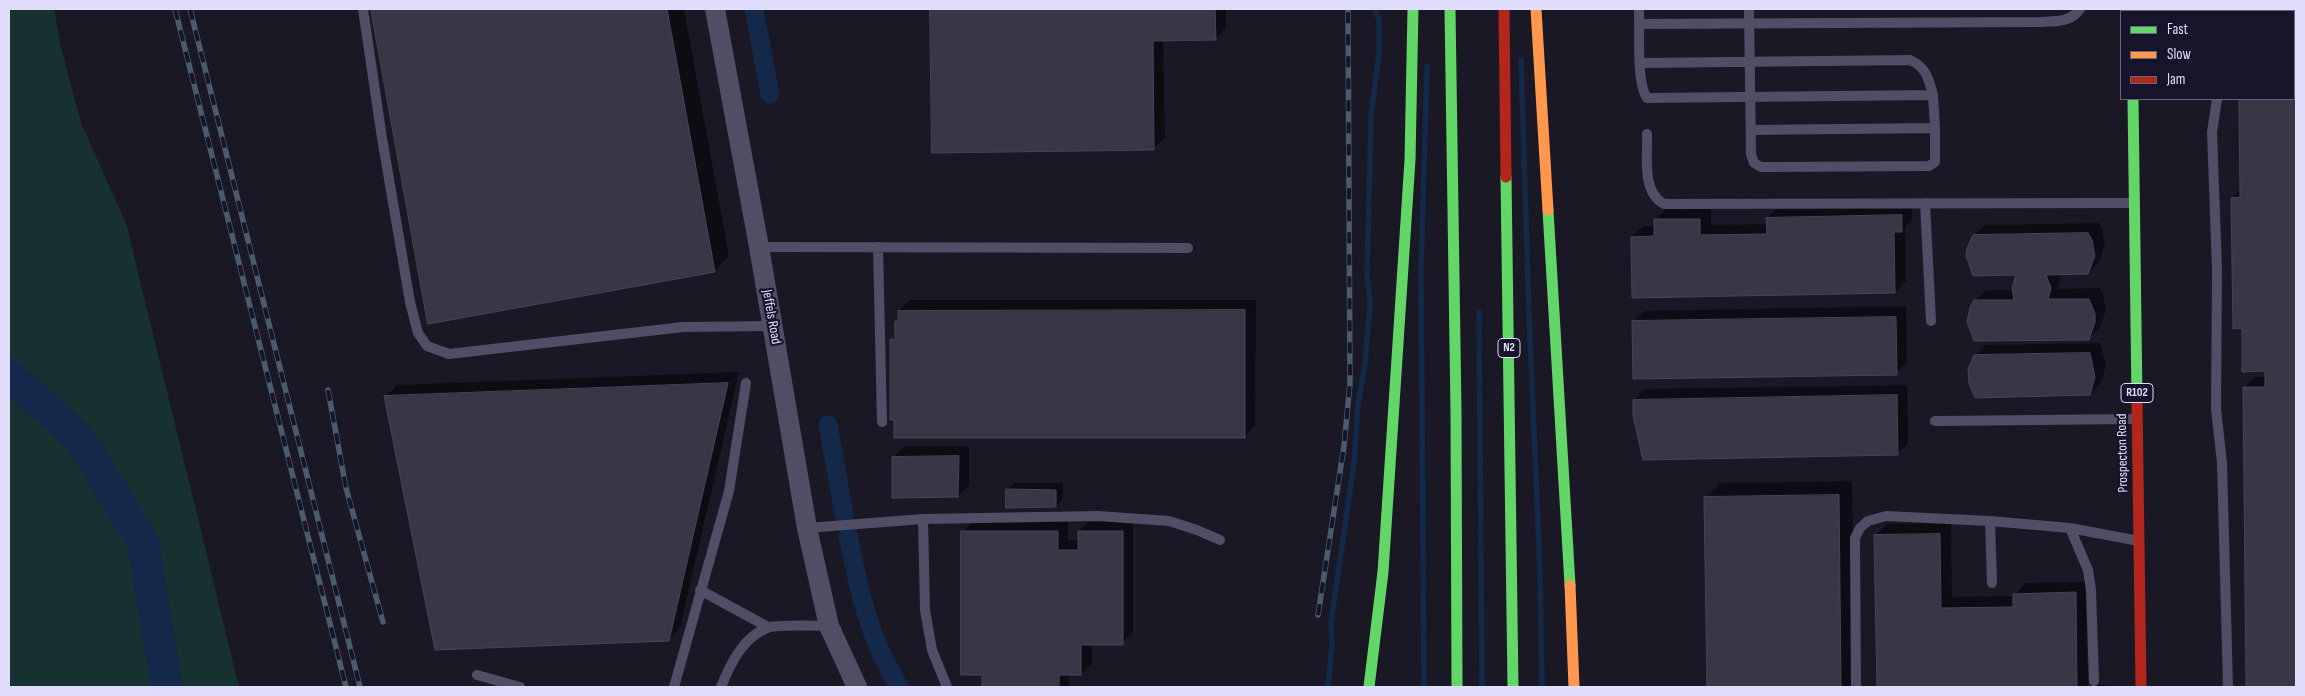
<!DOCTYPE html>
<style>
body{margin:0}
#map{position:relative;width:2305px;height:696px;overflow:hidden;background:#1a1825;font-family:"Sofia Sans Condensed",sans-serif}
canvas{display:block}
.frame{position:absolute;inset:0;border:10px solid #e1defd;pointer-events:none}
.legend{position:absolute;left:2120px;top:10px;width:175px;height:90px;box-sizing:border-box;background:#16132a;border:1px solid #67647e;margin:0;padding:6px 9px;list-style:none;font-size:15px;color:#e1defd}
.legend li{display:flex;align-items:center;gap:10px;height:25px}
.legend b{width:25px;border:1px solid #67647e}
</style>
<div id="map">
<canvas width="2305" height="696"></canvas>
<div class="frame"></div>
<ul class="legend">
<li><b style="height:6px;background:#63d668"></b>Fast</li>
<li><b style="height:6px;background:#ff974d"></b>Slow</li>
<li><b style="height:6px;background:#b3261e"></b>Jam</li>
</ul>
</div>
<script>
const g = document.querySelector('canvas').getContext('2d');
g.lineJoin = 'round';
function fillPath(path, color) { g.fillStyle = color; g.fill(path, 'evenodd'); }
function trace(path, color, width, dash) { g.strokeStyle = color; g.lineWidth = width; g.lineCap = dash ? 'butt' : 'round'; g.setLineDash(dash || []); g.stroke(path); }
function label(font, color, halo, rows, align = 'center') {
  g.font = font + ' "Sofia Sans Condensed",sans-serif'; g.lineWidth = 4.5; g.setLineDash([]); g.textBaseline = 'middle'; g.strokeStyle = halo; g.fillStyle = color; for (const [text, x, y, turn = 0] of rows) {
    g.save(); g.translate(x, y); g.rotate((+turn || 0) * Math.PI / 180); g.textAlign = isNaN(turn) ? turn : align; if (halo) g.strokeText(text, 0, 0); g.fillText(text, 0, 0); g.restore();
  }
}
const green = new Path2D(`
 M9,9H54L61,47L81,123L126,223L239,687H9Z`);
const shadow = new Path2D(`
 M372,9H684L729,256L714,271L429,323Z
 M931,9H1226V28L1215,39L1163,40L1165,138L1154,148L933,152Z
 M2294,63H2296V687H2248L2244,388L2255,377H2266V370L2243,327L2233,198L2241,189L2240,99H2294Z
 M1912,205V220L1905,227L1906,281L1895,292L1632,237L1643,226H1655V220L1666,209L1711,208V225L1768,224L1767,218L1778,207Z
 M2099,223L2102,229L2105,244L2099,262L2088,273H2060L2061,277L2058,289L2100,288L2103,294L2106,310L2100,327L2089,338L1975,301L1986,290H2013L2018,274L1974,236L1985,225Z
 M910,300H1256L1255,426L1244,437L891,339L896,335V321L899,318V311Z
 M1906,306L1907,362L1896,373L1633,322L1644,311Z
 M2100,343L2106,365L2101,383L2090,394L1975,356L1986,345Z
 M739,372L680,628L669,640L386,396L397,385Z
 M1907,385L1908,443L1897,454L1634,400L1645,389Z
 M904,446H969V485L958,496L893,457Z
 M1852,481L1855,687H1708L1706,498L1720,483Z
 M1014,483H1063V499L1056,506L1007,490Z
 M1090,520H1133V632L1122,643H1092V663L1081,674H1069V687H983V674L962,532L973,521H1068V540H1079V531Z
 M1951,523L1952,597L2014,596L2025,583L2086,582L2088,686L2108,685V687H1878L1876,535L1887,524Z`);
const stream = new Path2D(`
 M1521,60L1529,315L1540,572L1542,687
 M1479,312L1482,687
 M1328,687L1332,645L1331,622L1354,463L1358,405L1365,363L1370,304L1367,273L1370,158L1371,116L1379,54V21L1375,9
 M1424,687L1421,271L1427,66`);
const canal = new Path2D(`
 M754,9L770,94
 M828,425L844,514
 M848,536C860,594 868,635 899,687`);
const river = new Path2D(`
 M9,375L79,438L143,542L167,687`);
const building = new Path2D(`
 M371,9H667L715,272L428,324Z
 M930,9H1215L1216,40L1153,41L1154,150L932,153Z
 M2294,73H2296V687H2246L2243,387H2265V371L2242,372V328L2233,329L2231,198L2240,197L2239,99H2294Z
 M1902,215V232H1894L1895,293L1632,298L1631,237L1654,236V219H1700V235L1767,234L1766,218Z
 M2088,233L2092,240L2095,256L2088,274L2046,275L2051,288L2048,299H2089L2095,314V322L2089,340L1974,341L1967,322L1970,307L1974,300H2014L2012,288L2016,275L1973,276L1966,256L1967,248L1973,235Z
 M1245,310V438H894V420H890V339H895V321H898V311Z
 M1896,317L1897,375L1633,379L1632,321Z
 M2090,353L2095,377L2090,395L1975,398L1969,384L1968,369L1974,355Z
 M728,383L669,641L435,650L384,396Z
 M1897,395L1898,455L1643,460L1633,416V400Z
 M959,456L958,497L892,498V457Z
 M1006,489L1056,490V507L1006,508Z
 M1839,495L1841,687H1707L1704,497Z
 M961,531H1058V550H1078V531H1123V645H1081V675H1059V687H982V675H961Z
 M1940,534L1941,608L2013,607V594L2076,592L2077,687H1877L1874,535Z`);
const lane = new Path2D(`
 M363,9L382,138L410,302L418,333L427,346L449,354L683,327L773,326
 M1639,9C1640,29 1636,83 1647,98L1933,95L1935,128L1751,130
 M1749,9L1751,154L1754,163L1761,167H1771L1929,166L1935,162V128
 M1640,24L2039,22C2055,21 2070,23 2080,9
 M2294,34H2296
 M1641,63L1910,60C1926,67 1929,79 1933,95
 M2217,99L2212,132L2217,269L2216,409L2222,463L2228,687
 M1647,134C1648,157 1641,191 1664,204L2133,203
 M1925,203L1931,321
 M759,247L1188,248
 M878,247L882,422
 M1935,421L2136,419
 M923,519L925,610L932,650L947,687
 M1990,521L1992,583
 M807,528L923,519L1098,516L1169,521L1197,530L1220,540
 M2070,528L2088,570L2091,590L2094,681
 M700,590L768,627
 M477,675L520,687
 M674,687L729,491L746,383
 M721,687C730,665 742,638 767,628C777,624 816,626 829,626
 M1856,687L1855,538L1860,528L1868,521L1886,516L1990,521L2070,528L2139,541`);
const street = new Path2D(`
 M715,9L759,247L807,528L829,626L857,687`);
const fast = new Path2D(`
 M1450,9L1456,412L1457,687
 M2131,9V11
 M2133,99L2137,400
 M1506,177L1513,687
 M1548,210L1570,585
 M1369,687L1383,572L1410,160L1413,9`);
const slow = new Path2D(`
 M1536,9L1548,210
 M1570,585L1574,687`);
const jam = new Path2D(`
 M1504,9L1506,177
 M2137,400L2141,687`);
const rail = new Path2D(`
 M175,9L346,687
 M190,9L360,687
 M328,390L346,488L383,622
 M1318,615L1344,446L1350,383L1348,9`);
const shields = [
 [1509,348,22],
 [2137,393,32]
];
const shieldNames = [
 ["N2",1509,348],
 ["R102",2137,393]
];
const streetNames = [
 ["Jeffels Road",771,317,80],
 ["Prospecton Road",2123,453,-91]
];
fillPath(green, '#173030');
fillPath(shadow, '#0007');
trace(stream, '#14294a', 5.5);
trace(canal, '#14294a', 19);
trace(river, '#14294a', 32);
fillPath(building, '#393746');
trace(building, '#474457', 1);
trace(lane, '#4f4e65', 10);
trace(street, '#4f4e65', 20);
trace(fast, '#63d668', 11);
trace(slow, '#ff974d', 11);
trace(jam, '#b3261e', 11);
trace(rail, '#485c6c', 5.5);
trace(rail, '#16132a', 4, [11]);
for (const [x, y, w] of shields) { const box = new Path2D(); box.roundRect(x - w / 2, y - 9.5, w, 19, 4); g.fillStyle = '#16132a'; g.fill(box); trace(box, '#e1defd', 1); }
label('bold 12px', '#e1defd', null, shieldNames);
label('14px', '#e1defd', '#16132a', streetNames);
</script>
